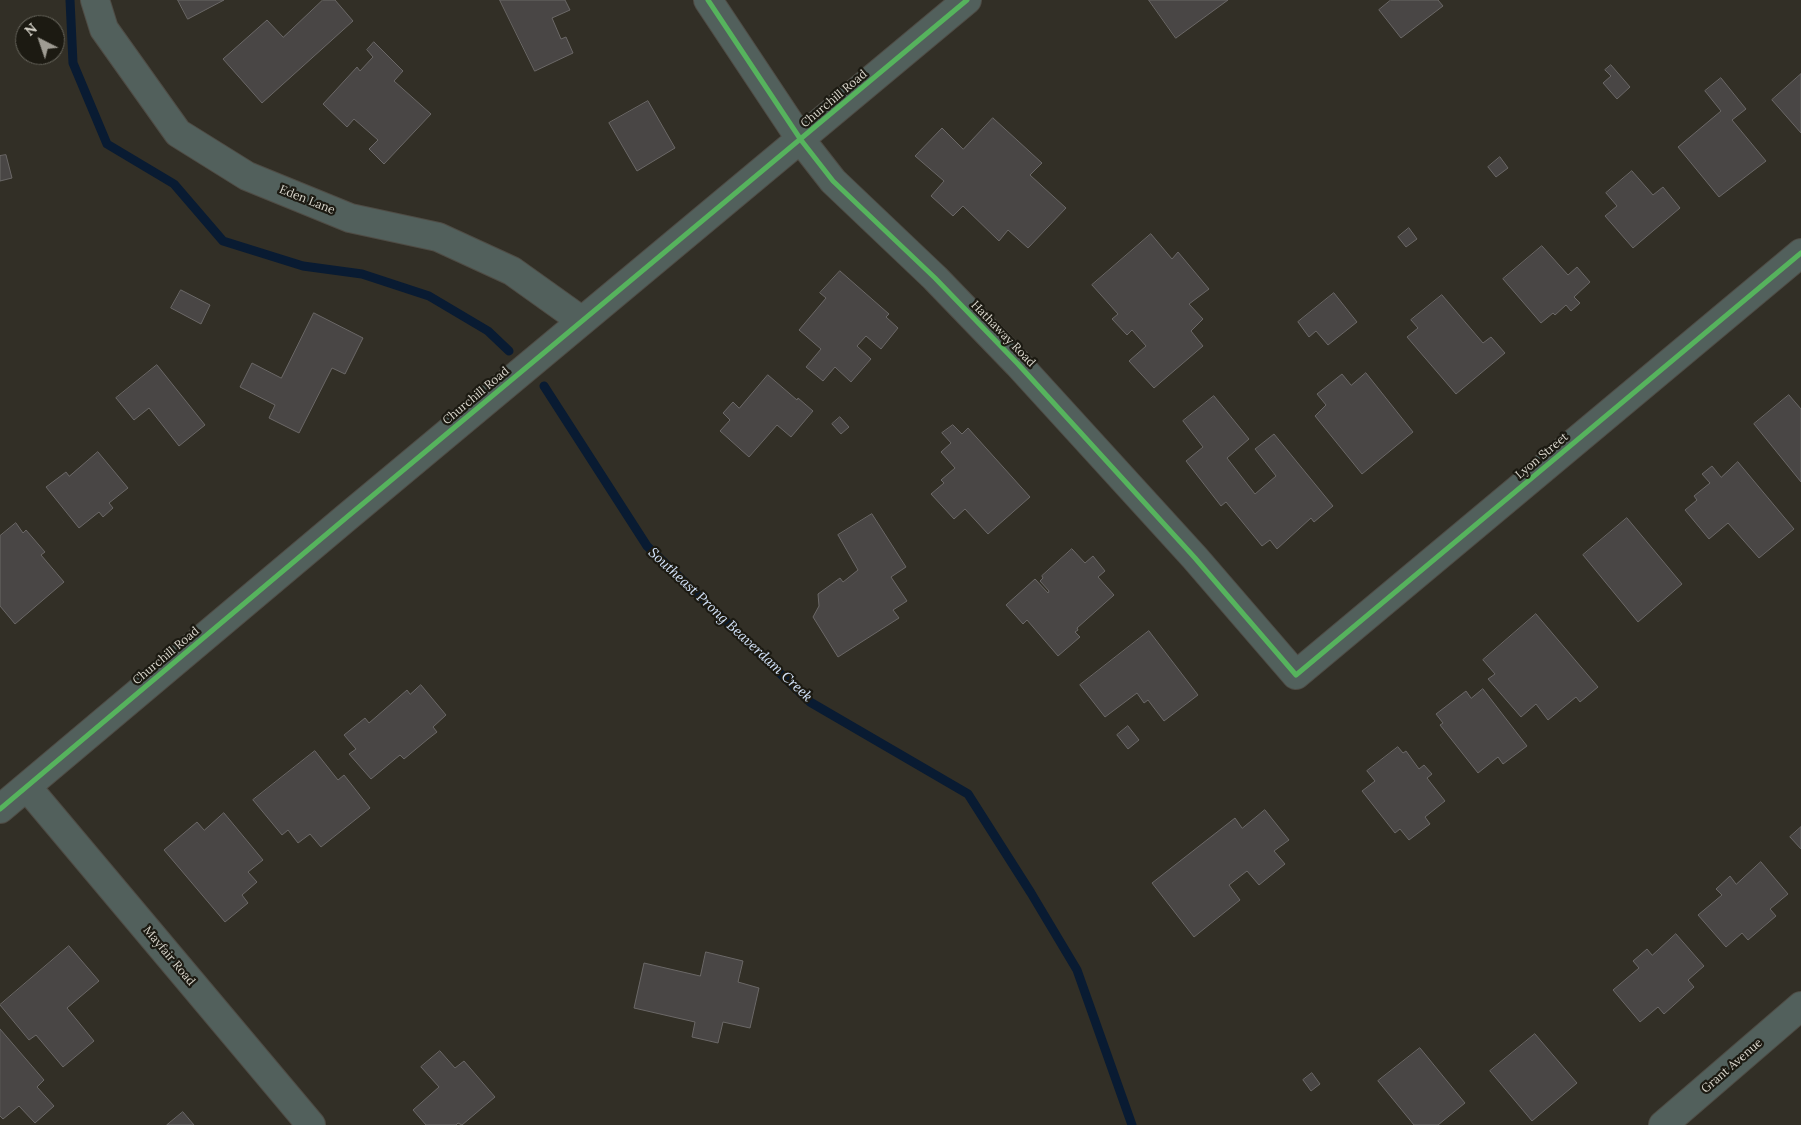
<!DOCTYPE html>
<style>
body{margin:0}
#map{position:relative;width:1801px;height:1125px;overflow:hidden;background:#322f26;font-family:Lora,serif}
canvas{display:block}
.north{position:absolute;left:15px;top:15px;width:50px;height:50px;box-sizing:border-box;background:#1c1a12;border:1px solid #68665d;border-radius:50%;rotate:319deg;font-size:14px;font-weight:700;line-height:20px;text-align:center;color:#dad7cd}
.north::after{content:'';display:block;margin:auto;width:18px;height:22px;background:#9f9c93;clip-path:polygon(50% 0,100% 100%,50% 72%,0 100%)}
</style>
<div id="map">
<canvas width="1801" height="1125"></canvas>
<div class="north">N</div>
</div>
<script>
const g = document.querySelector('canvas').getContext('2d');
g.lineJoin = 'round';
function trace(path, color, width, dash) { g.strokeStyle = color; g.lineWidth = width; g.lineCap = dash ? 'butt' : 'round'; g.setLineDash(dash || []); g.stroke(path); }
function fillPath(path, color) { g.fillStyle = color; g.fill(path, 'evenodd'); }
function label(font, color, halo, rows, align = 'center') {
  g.font = font + ' Lora,serif'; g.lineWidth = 4.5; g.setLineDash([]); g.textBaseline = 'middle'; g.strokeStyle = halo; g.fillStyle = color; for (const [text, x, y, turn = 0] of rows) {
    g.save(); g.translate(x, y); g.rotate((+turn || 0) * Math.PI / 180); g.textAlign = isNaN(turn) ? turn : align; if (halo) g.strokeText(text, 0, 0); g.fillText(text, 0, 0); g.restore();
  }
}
const stream = new Path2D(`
 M70,0L73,63L107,144L174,184L223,241L303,266L362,274L429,296L488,331L509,351
 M544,386L647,546L810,702L968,794L1031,893L1077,970L1132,1125`);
const building = new Path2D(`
 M178,0H224L188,19Z
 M323,0H335L353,21L262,103L223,59L267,20L283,37Z
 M500,0H565L570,10L552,18L561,39L566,37L573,53L535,71Z
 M1149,0H1228L1176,38Z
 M1391,0H1438L1443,6L1401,38L1379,10Z
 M374,42L403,71L394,81L431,114L384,164L369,149L378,140L354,119L347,127L323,104L357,67L360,71L373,57L367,50Z
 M1611,65L1630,87L1617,99L1603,83L1611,76L1605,70Z
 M1801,74V133L1772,100Z
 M1721,78L1746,109L1732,120L1766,161L1719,197L1678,147L1721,111L1705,91Z
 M648,101L675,148L637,171L609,123Z
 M993,118L1042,163L1030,175L1066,208L1028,248L1008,230L999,241L963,206L953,216L931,196L944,181L915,156L942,128L963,149Z
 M6,155L12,178L0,181V156Z
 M1500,157L1508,168L1496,177L1488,167Z
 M1632,171L1653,195L1663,187L1680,208L1633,248L1605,216L1617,206L1606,193Z
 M1409,228L1417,239L1406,247L1398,237Z
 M1151,234L1172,259L1178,252L1209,289L1189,304L1203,319L1191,331L1203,346L1154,388L1129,361L1146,346L1132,330L1127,335L1112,319L1118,314L1092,285Z
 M1542,246L1568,275L1577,267L1590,282L1574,297L1580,303L1571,311L1566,305L1555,315L1553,313L1541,323L1503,279Z
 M840,271L889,314L886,317L898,328L881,349L866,336L857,346L871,359L851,382L835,367L823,381L806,367L821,349L799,330L826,298L820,293Z
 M181,290L210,305L201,324L171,308Z
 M1334,293L1357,322L1328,345L1316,331L1309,337L1298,322Z
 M1442,295L1483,343L1491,337L1505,353L1456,394L1407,337L1418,328L1411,320Z
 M314,313L363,338L345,374L332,368L299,433L269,418L275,405L240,387L252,363L281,378Z
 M157,365L205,425L179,446L149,408L134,420L116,398Z
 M1366,373L1413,432L1362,474L1315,416L1326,405L1317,394L1342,374L1351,385Z
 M768,375L797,400L798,398L813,411L791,437L777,425L749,457L720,431L730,420L723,413L733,402L739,408Z
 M1789,395L1801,409V482L1754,424Z
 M1214,396L1249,439L1227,458L1255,494L1276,476L1255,449L1274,434L1333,506L1314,522L1311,518L1277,549L1270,540L1262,546L1226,502L1221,506L1186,461L1203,447L1183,421Z
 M840,417L849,427L841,434L832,424Z
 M953,425L962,434L968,428L1030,497L988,534L965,509L954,519L931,494L944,483L941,480L955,468L941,452L951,443L942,433Z
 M98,452L128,488L109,503L113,508L103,517L99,512L79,528L46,487L66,472L69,476Z
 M1738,462L1794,529L1759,558L1728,523L1709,539L1685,510L1697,500L1694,496L1710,483L1702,474L1712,466L1721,477Z
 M872,514L906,567L891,577L907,601L893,610L899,618L838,657L813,617L819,606L818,594L840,578L843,582L858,570L838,535Z
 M1627,518L1682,584L1638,622L1583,555Z
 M16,523L23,533L26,530L45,552L41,555L64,582L15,624L0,606V536Z
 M1072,549L1085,563L1093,556L1105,571L1098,577L1114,595L1077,628L1078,630L1075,632L1080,637L1058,656L1027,620L1023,624L1006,605L1035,579L1048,593L1049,591L1040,581L1043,578L1042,576Z
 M1536,614L1598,687L1580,702L1576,697L1548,720L1536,704L1521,717L1488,679L1495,674L1483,660Z
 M1149,631L1198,695L1164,721L1148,700L1144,703L1137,693L1105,717L1080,685Z
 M421,685L446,715L433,727L437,732L428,739L404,759L400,755L371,779L349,754L356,749L344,735L365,718L369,723L407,690L410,694Z
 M1483,689L1527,746L1503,764L1498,757L1478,773L1440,725L1443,723L1436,714L1466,691L1471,698Z
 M1128,726L1139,740L1128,749L1117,735Z
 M1398,747L1403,753L1406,751L1419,769L1424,765L1432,774L1427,778L1445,801L1425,817L1430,824L1409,840L1400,829L1395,833L1362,791L1375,781L1367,771Z
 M315,751L338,780L344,775L370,808L321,847L310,834L298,843L288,830L282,835L253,800Z
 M1265,810L1289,840L1274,851L1285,864L1259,885L1247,871L1229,885L1240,900L1194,937L1152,883L1235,818L1242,828Z
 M224,813L263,860L248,872L257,882L242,895L248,903L225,922L164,850L197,822L204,830Z
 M1801,827V849L1790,837Z
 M1761,862L1788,894L1770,909L1776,916L1748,940L1742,933L1726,947L1698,915L1722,895L1716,889L1730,876L1736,884Z
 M1676,934L1704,966L1688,980L1694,987L1664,1014L1658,1007L1640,1022L1613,990L1639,968L1633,961L1647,949L1652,955Z
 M69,946L99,981L67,1008L94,1041L63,1067L36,1035L29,1040L0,1005Z
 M706,952L743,961L738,982L759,988L750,1028L723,1022L718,1043L692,1037L695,1022L634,1008L644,963L700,976Z
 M0,1029L44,1080L37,1087L54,1106L35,1123L19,1106L3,1119L0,1116Z
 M1535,1034L1577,1083L1532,1121L1490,1071Z
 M1420,1048L1465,1103L1438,1125H1414L1378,1081Z
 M440,1051L455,1068L464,1061L495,1097L462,1125L458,1123L456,1125H426L413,1110L439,1087L421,1067Z
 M1312,1073L1320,1084L1311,1091L1303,1080Z
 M183,1112L194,1125H167Z`);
const street = new Path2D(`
 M95,0L104,29L178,133L247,176L350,218L438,237L512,271L582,321
 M708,0L801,140L833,181L935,278L1018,364L1195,558L1296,675L1801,253
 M27,787L311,1125
 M0,809L347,517L967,0
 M1663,1125L1801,1006`);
const cycleway = new Path2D(`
 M708,0L801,140L833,181L935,278L1018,364L1195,558L1296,675L1801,253
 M0,809L347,517L967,0`);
const streetNames = [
 ["Churchill Road",834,99,-40],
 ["Eden Lane",307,200,22],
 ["Hathaway Road",1003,334,46],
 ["Churchill Road",476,396,-40],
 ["Lyon Street",1542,456,-40],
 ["Churchill Road",166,656,-40],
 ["Mayfair Road",169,956,50],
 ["Grant Avenue",1732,1066,-41]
];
const waterNames = [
 ["Southeast Prong Beaverdam Creek",730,625,43]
];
trace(stream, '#091b32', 9);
fillPath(building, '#494645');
trace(building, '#6b6867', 1);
trace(street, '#4f4c45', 30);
trace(street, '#52605c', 28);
trace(cycleway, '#56b35d', 5);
label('12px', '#dad7cd', '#1c1a12', streetNames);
label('italic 14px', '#d3e3fa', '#1c1a12', waterNames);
</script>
